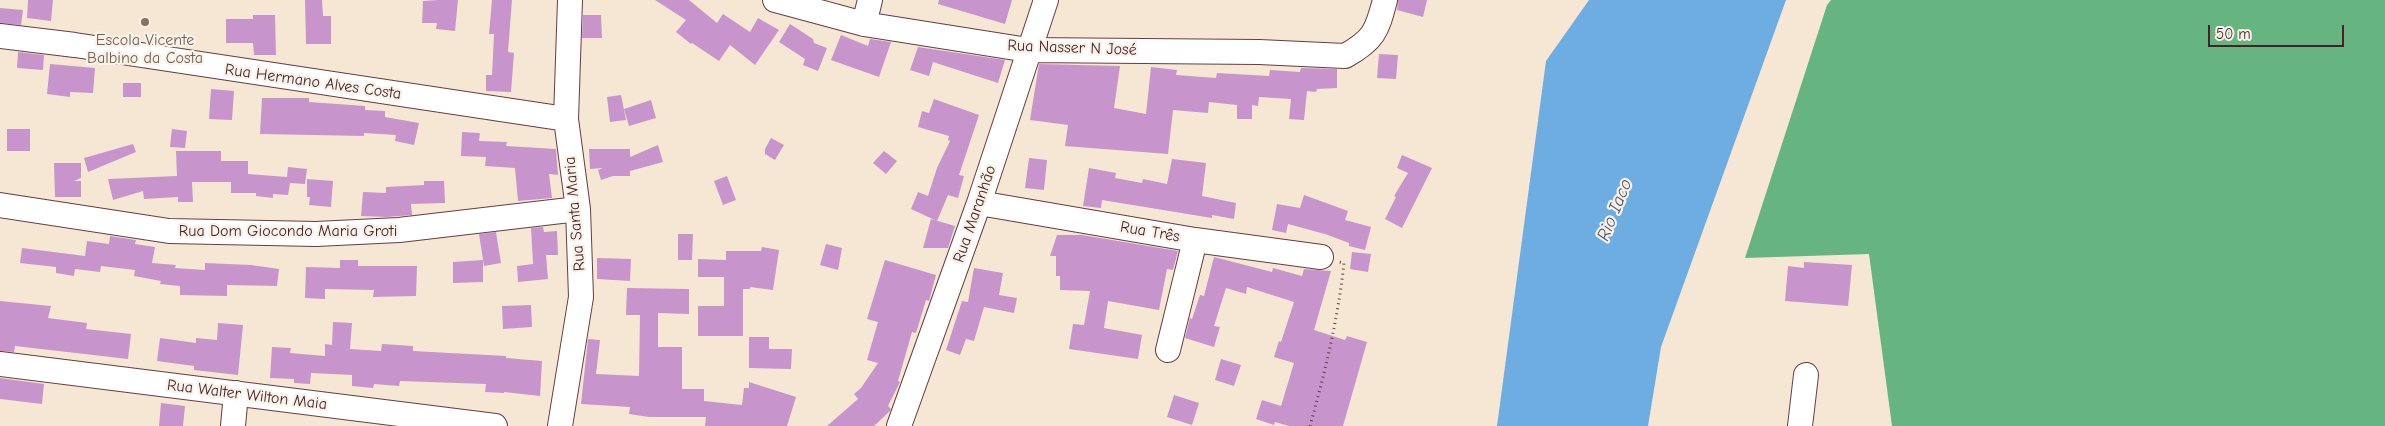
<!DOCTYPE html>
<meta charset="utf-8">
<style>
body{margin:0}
#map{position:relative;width:2385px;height:426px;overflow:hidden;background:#f6e7d4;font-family:"Comic Neue",sans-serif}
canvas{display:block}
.scale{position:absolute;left:2208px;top:25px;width:136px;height:22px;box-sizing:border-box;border:2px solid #4a1f2b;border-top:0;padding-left:6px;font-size:15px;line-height:18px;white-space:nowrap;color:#4a1f2b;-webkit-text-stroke:4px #f7f3e8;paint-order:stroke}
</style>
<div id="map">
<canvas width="2385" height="426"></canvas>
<div class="scale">50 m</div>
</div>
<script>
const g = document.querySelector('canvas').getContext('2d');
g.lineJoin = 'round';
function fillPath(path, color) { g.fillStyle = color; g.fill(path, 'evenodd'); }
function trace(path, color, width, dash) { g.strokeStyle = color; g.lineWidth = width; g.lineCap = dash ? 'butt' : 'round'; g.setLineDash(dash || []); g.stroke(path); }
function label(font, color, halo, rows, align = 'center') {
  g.font = font + ' "Comic Neue",sans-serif'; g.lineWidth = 4.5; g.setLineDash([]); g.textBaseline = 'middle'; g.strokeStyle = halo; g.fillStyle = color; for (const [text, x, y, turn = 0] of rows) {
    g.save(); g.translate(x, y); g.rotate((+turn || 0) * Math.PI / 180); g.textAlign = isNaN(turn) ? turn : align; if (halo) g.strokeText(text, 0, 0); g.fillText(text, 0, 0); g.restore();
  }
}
const forest = new Path2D(`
 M1831,0H2385V426H1892L1869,254L1745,258L1827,5Z`);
const water = new Path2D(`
 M1589,0H1786L1661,347L1648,426H1497L1546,61Z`);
const building = new Path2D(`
 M28,0H53L51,21L27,18Z
 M305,0H322L323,16H331V44H306Z
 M439,0H458L455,31L436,29L437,23H422L423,1Z
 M492,0H512L508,52L514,53L511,92L486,91V75H492L494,34H489Z
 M655,0H689L717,23L723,14L750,32L758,18L779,30L755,65L730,45L719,61L692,43L691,44L676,32L686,20Z
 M939,0H1012L1005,24L938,4Z
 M1398,0H1427L1423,17L1397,10Z
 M0,8L23,10L21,25L0,23Z
 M253,15H275L276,55H254L253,43H226V19H253Z
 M583,15H601L602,38H582Z
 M790,24L813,39L814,43L827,48L818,71L803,65L805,59L779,42Z
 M841,35L868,46L870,39L891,42L879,77L831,60Z
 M918,47L1005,60L998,83L933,62L929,76L910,70Z
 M18,52L44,55L43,70L17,68Z
 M1379,54L1398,55L1396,79L1377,78Z
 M50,64L95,68L93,93L70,92V97L47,94Z
 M1039,64L1120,66L1114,108L1146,114L1151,67L1177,70L1176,75L1216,78L1217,73L1269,76L1270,70L1300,72L1301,68L1337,69V88L1317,89L1316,92L1307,91L1304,120L1289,119L1291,99L1259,97L1258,106L1252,105V119H1237V105L1209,102L1208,113L1173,110L1168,154L1065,146L1068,125L1030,120Z
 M123,83H141V97H123Z
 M211,89L234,91L232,120L209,119Z
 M621,95L626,120L610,122L607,97Z
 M262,98H309V102L365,106V110L385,111V117L419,123L414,145L395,141L396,135L364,133V136L260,134Z
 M934,99L979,115L959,175L964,176L958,198L948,195L937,221L911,209L918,192L928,196L937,168L950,141L948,140L949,136L918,127L922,111L929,113Z
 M651,100L656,118L629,126L624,109Z
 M7,129H30V151H7Z
 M172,129L187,131L185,148L170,147Z
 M462,132L480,133L479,141L507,142L506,146L556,149L558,175L549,174L552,198L518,201L515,168L485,166L486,157L461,156Z
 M771,138L784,145L775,160L765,154V149Z
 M133,144L136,152L88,172L84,158Z
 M658,145L663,162L630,171V176H613L601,180L598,170L603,168L590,169L589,149H630V157Z
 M176,151H221V161H248V174L287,177L288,167L307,169L305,184L290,183L288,195L273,194V198L256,196V193H231V182H192L193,202H178V197L144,199L143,191L113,200L108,179L177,176Z
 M884,151L897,161L886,174L873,163Z
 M1402,155L1432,168L1402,228L1385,219L1396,197L1394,196L1408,173L1397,168Z
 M1029,158L1047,160L1044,190L1025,188Z
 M1172,159L1206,163L1202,196L1236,203L1234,219L1212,215V218L1102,200L1101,208L1083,206L1089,168L1116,173L1115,178L1142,183L1143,179L1167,184Z
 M54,163H81V178L74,181H81V197H55Z
 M727,176L736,200L723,205L714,181Z
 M307,179L333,181L331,207L309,205L310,197H307Z
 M424,181H444L445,203L411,204L412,215L387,217L361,216L363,192L386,193V187L424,185Z
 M1304,195L1348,211L1345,220L1371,227L1365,250L1349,246V243L1325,234L1288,224L1286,233L1272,230L1277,204L1300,208Z
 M931,219L955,226L948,248H923Z
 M543,227L544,232L557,231L558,255H546L548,279L518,282L517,266L533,264L531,228Z
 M496,232L501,263L484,266L479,234Z
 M678,234H693L692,260H678Z
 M1057,235H1082L1178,251L1173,270L1167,269L1159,310L1108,301L1104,328L1142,335L1138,359L1069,349L1073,324L1084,325L1090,291L1060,290V276H1056V256H1050Z
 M110,236L136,240L135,244L155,247L152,263L176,265L175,268L205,270V263L251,265L279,269L277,286L227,285V296L180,295V286L160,284L161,281L134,276L135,270L101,266L100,272L75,269L74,276L56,273V267L20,263L22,248L85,256L87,241L109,244Z
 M826,244L842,248L838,270L820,265Z
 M762,247L779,250L773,290L750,287V289H743V336H698V306H724V277H698V259L726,260V251H761Z
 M1352,252L1371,254L1368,272L1350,269Z
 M1214,257L1272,272L1273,268L1302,276L1304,269L1331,271L1314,330L1345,340L1347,336L1367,342L1343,426H1289L1275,422L1274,425L1256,419L1262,400L1281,406L1294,363L1274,357L1279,341L1281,342L1294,302L1247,287L1246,294L1226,288L1214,326L1220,327L1214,347L1185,338L1190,318L1192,319L1200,295L1204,296Z
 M597,258L631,259L630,281L597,279Z
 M340,260H358V266H417L416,296L373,297L374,290L325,289V299L305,298L306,267L340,268Z
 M483,260V282L453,283V262Z
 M885,260L936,275L929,301L926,300L916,333L912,332L898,381L900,382L888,406L891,409L890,411L874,426H827L858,399L854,394L861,388L878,363L867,360L878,322L867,319Z
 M1804,262L1852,265L1848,306L1785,301L1788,266L1804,268Z
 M974,268L1003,273L999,295L1017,298L1014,313L984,307L974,341L966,339L960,355L946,350L962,301L968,302Z
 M627,288L689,289V314L658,313V347H682V389H704V401L742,405L744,388H749V382L796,397L787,426H705L706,417H649L629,414L630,407L581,404L588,339L600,340L596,374L639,376L640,315H626Z
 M0,301L51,306L48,318L87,323L86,329L131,334L128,359L15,346L14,352L0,351Z
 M531,305L532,327L503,329L502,306Z
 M333,322L352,323L350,349L381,351L382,344L413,346V351L506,356V358L542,361L540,396L504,392V393L485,392L486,384L400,381L399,386L374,384L373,388L352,386V375L311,373L310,384L294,383V379L270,378L272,347L291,348L290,353L325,356V344L332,345Z
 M218,323L243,325L238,375L194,370V366L157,361L160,338L196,343V338L217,340Z
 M749,337H769V349H792L791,369L749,368Z
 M1221,359L1241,365L1234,386L1215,380Z
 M0,378L44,384L42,404L0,399Z
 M1174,395L1199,403L1192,425L1167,417Z
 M161,403L185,406L183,426H159Z`);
const path = new Path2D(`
 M1310,426C1325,372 1338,319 1344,263L1339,262`);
const minor = new Path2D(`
 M775,0L864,24L1028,50L1259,52L1345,56C1374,40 1377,31 1385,0
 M864,24L870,0
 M0,36L75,45L566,119
 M979,203L1195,240L1321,257
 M0,205L169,231L316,234L399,230L578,209
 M1168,350L1195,240
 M0,364L495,426
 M233,426L236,393
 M560,426L581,297L578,209L566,119L570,0
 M899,426L979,203L1046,0
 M1800,426L1806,375`);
const markers = [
 [145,22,5,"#8d6e63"]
];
const educationNames = [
 ["Escola Vicente",145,40],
 ["Balbino da Costa",145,58]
];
const streetNames = [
 ["Rua Nasser N José",1072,48,2],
 ["Rua Hermano Alves Costa",313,82,8],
 ["Rua Santa Maria",575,214,-95],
 ["Rua Maranhão",975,214,-71],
 ["Rua Dom Giocondo Maria Groti",288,231],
 ["Rua Três",1150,232,10],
 ["Rua Walter Wilton Maia",247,395,7]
];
const waterNames = [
 ["Rio Iaco",1615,210,-68]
];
fillPath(forest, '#66b580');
fillPath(water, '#6eade1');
fillPath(building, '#c795cb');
trace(minor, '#643d44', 26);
trace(path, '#643d44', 3, [1, 4]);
trace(minor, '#fff', 24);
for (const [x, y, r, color] of markers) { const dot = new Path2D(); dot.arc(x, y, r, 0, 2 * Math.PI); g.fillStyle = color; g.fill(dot); trace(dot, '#f7f3e8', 2); }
label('16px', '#785e54', '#f7f3e8', educationNames);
label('16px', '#4a1f2b', '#f7f3e8', streetNames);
label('italic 18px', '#57516b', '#f7f3e8', waterNames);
</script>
